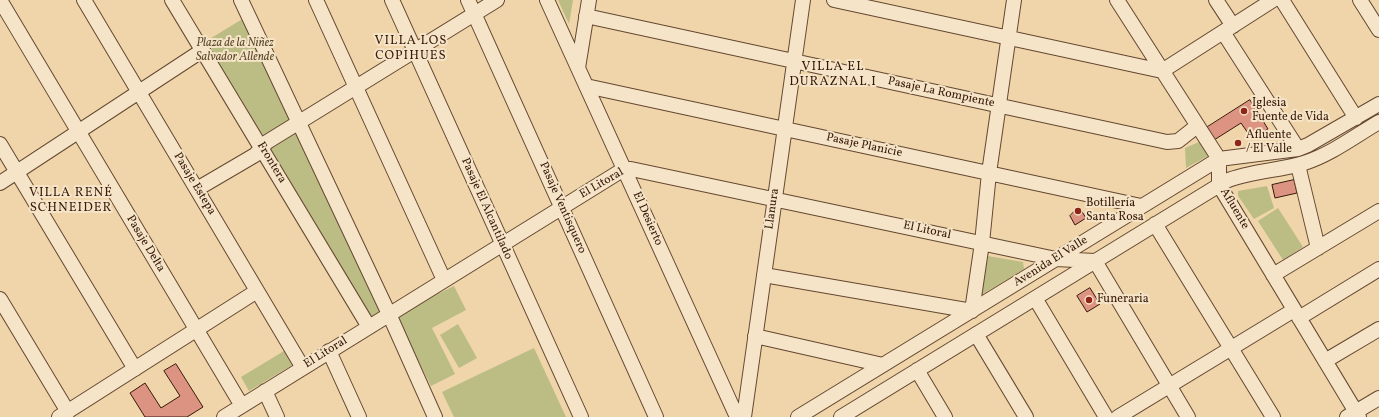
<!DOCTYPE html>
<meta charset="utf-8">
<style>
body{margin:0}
canvas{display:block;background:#efd5a9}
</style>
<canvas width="1379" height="417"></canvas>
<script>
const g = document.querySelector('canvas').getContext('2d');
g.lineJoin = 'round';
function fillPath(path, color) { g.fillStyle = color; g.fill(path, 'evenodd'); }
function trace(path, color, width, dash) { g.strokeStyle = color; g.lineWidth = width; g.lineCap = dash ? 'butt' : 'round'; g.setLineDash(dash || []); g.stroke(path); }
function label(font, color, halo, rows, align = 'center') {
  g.font = font + ' Vollkorn,serif'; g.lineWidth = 4; g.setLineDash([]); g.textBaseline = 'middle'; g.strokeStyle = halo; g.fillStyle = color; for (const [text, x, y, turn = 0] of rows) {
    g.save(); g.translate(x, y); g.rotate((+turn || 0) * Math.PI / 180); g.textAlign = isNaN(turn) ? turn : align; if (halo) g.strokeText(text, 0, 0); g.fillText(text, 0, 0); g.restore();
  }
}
const green = new Path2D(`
 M558,0H573L569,24Z
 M244,18L383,312L371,319L203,43Z
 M1199,142L1208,156L1186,168L1185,148Z
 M1267,186L1274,208L1254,219L1238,196V191Z
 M1278,208L1303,247L1283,260L1258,221Z
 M988,256L1023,262L1024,269L981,295Z
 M454,286L466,310L432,328L455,374L431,386L395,315Z
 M458,324L477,358L459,368L440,335Z
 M534,348L566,417H454L442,392Z
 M284,351L292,365L249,391L241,377Z`);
const building = new Path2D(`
 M1250,100L1268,129L1252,139L1241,123L1214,140L1206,128Z
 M1294,180L1297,193L1275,198L1272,185Z
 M1079,207L1086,218L1075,225L1070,216Z
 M1090,288L1100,304L1087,312L1077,296Z
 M176,364L203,407L187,417H145L130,393L145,383L161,408L180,396L164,371Z`);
const minor = new Path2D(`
 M0,0L242,406
 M84,0L303,368
 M172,0L369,327
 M241,0L389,314L435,417
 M316,0L444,280
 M392,0L581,417
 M468,0L656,417
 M547,0L737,417
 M834,0L1162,71L1273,0
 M1117,0L1219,159V185L1359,417
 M1216,0L1233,26
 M1282,0L1356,118
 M1360,0L1379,30
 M586,16L1167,142L1178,141L1197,126
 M1223,32L1298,149
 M578,68L589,0
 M586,86L1141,206
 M0,144L135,369
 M1298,165L1318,248
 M0,183L203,50
 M197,189L255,155L267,142L497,0
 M1155,224L1273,417
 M764,275L972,311
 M1273,275L1379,211
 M1035,298L1106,417
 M0,299L68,412
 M972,311L982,243L989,173L1014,0
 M1299,318L1379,269
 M976,334L1026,417
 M755,336L883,365
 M329,351L359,417
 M1325,361L1379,329
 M917,370L945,417
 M265,391L277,417
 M59,417L257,291
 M224,417L624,169H631L1056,259L1095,261L1188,417
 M744,417L803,0
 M798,417L1219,159L1298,149L1308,145L1379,104
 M841,417L1226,181C1250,171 1278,171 1304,163C1330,155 1355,136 1379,122
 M1118,417L1294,310
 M1347,417L1379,398`);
const markers = [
 [1244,111,4,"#8f2418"],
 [1238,143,4,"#8f2418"],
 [1078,211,4,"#8f2418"],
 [1089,300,4,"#8f2418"]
];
const parkNames = [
 ["Plaza de la Niñez",235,44],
 ["Salvador Allende",235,58]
];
const streetNames = [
 ["Pasaje La Rompiente",941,93,12],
 ["Pasaje Planicie",864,146,12],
 ["Frontera",271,163,59],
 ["Pasaje Estepa",194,184,59],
 ["El Litoral",602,184,-30],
 ["Pasaje Ventisquero",562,208,66],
 ["Pasaje El Alcantilado",486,209,66],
 ["Llanura",773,209,-82],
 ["Afluente",1234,209,59],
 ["El Desierto",647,219,66],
 ["El Litoral",927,231,12],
 ["Pasaje Delta",145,244,59],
 ["Avenida El Valle",1051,262,-32],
 ["El Litoral",326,353,-32]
];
const poiNames = [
 ["Iglesia",1252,104],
 ["Fuente de Vida",1252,118],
 ["Afluente",1246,136],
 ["/ El Valle",1246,150],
 ["Botillería",1086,204],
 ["Santa Rosa",1086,218],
 ["Funeraria",1097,300]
];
const neighbourhoodNames = [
 ["VILLA LOS",411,42],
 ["COPIHUES",411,57],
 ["VILLA EL",833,68],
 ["DURAZNAL I",833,83],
 ["VILLA RENÉ",71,194],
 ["SCHNEIDER",71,209]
];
fillPath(green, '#bcbc85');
fillPath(building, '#dd9382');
trace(building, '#371909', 1);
trace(minor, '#654831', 16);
trace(minor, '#f5e4c7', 14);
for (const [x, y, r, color] of markers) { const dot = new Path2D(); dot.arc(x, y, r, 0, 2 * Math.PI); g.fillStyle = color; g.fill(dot); trace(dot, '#f5e4c7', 1.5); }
label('italic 12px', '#5f4a2e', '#f5e4c7', parkNames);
label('12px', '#371909', '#f5e4c7', streetNames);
label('12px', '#371909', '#f5e4c7', poiNames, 'left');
g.letterSpacing = '1px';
label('13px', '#371909', '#f5e4c7', neighbourhoodNames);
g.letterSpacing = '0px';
</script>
